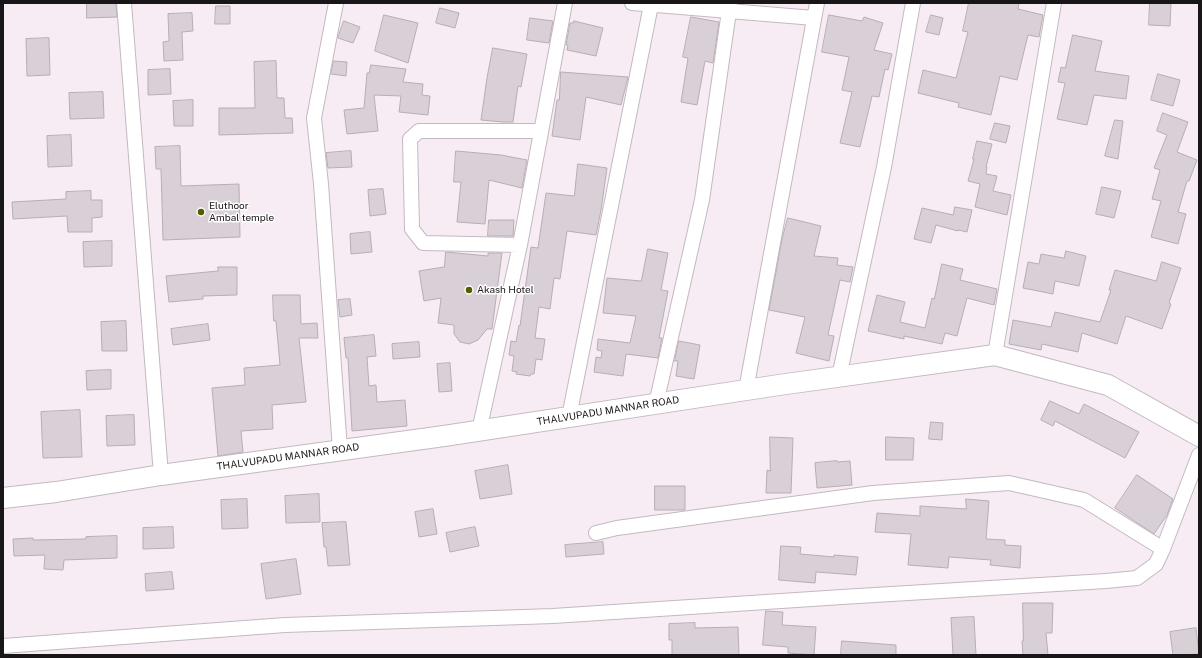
<!DOCTYPE html>
<style>
body{margin:0}
#map{position:relative;width:1202px;height:658px;overflow:hidden;background:#f7ecf3;font-family:"Public Sans",sans-serif}
canvas{display:block}
.frame{position:absolute;inset:0;border:4px solid #191618;pointer-events:none}
</style>
<div id="map">
<canvas width="1202" height="658"></canvas>
<div class="frame"></div>
</div>
<script>
const g = document.querySelector('canvas').getContext('2d');
g.lineJoin = 'round';
function fillPath(path, color) { g.fillStyle = color; g.fill(path, 'evenodd'); }
function trace(path, color, width, dash) { g.strokeStyle = color; g.lineWidth = width; g.lineCap = dash ? 'butt' : 'round'; g.setLineDash(dash || []); g.stroke(path); }
function label(font, color, halo, rows, align = 'center') {
  g.font = font + ' "Public Sans",sans-serif'; g.lineWidth = 3; g.setLineDash([]); g.textBaseline = 'middle'; g.strokeStyle = halo; g.fillStyle = color; for (const [text, x, y, turn = 0] of rows) {
    g.save(); g.translate(x, y); g.rotate((+turn || 0) * Math.PI / 180); g.textAlign = isNaN(turn) ? turn : align; if (halo) g.strokeText(text, 0, 0); g.fillText(text, 0, 0); g.restore();
  }
}
const building = new Path2D(`
 M87,3H116L117,17L87,18Z
 M969,3H1019L1018,9L1043,15L1039,37L1028,35L1017,80L1000,76L991,115L958,107L959,103L918,93L923,70L956,78L968,32L963,31Z
 M1150,3H1171L1170,26L1149,25Z
 M216,6H230V24H215Z
 M440,8L459,13L455,28L436,23Z
 M192,13L193,31L182,32L183,60L164,61L163,42L169,41L168,14Z
 M384,15L418,23L408,63L375,51Z
 M829,15L862,21L864,17L883,23L874,50L892,54L888,70L885,69L879,97L872,96L860,147L840,143L852,92L842,90L849,57L822,52Z
 M931,15L943,18L939,35L926,32Z
 M691,17L719,22L713,63L705,61L697,105L681,102L688,58L683,57Z
 M530,18L553,21L549,43L527,40Z
 M344,21L360,27L353,43L338,38Z
 M574,21L603,28L596,56L567,50L568,45H566L570,23H573Z
 M1073,35L1102,41L1095,71L1129,76L1126,99L1094,95L1087,125L1057,119L1065,83L1058,82L1061,67L1065,68Z
 M49,38L50,75L27,76L26,39Z
 M493,48L527,54L521,87L518,86L513,122H503L481,120L487,78Z
 M276,61L277,98H284L285,118H292L293,133L219,135V108H255L254,62Z
 M334,61L347,62L346,76L331,74Z
 M371,65L406,69L403,82L423,84L422,95L430,96L428,115L399,112L401,96L374,95L378,131L347,134L344,110L364,108L367,73H369Z
 M170,69L171,94L148,95V70Z
 M561,72L628,77L621,105L586,97L580,140L552,136L557,100H559Z
 M1158,74L1180,80L1173,106L1151,100Z
 M103,92L104,118L70,119L69,93Z
 M193,100V126H174L173,101Z
 M1163,113L1188,122L1177,152L1197,160L1189,181H1187L1178,212L1186,214L1178,244L1151,237L1161,201L1152,199L1160,170L1154,168L1167,135L1157,131Z
 M1115,120L1123,121L1118,159L1105,156Z
 M995,123L1010,126L1006,143L990,139Z
 M71,135L72,166L48,167L47,136Z
 M977,141L992,144L986,167H987L986,174L997,176L993,191L1011,195L1007,215L975,207L980,184L968,181L974,159H973Z
 M180,146L181,186L239,184L240,237L163,240L161,169H156L155,147Z
 M351,151L352,167L328,168L326,153Z
 M456,151L501,155L527,160L522,188L489,180L485,224L457,222L461,182H454Z
 M578,164L607,168L601,210L596,235L567,231L560,279L554,278L550,309L539,307L535,338L545,339L542,360L536,359L534,374H531L530,376L516,374L517,372L512,371L514,356L509,355L511,341L516,342L519,325L520,326L531,247L538,248L546,193L574,196Z
 M1102,187L1121,191L1114,218L1096,214Z
 M383,189L386,214L370,216L368,190Z
 M91,191V200H102V217L92,218V232H68L67,216L13,219L12,202L66,199V192Z
 M955,207L972,210L967,232L958,230V231L936,225L931,243L914,239L922,208L953,215Z
 M788,218L821,226L814,256L838,258L837,265L853,267L850,282L840,280L828,335L834,336L829,361L796,353L805,317L769,310L782,239Z
 M489,220H514L513,236H488Z
 M370,232L372,252L351,254L350,234Z
 M112,241V266L84,267L83,242Z
 M648,249L668,253L661,290L668,291L659,338H662L658,358L626,354L623,376L594,372L596,357L601,358L602,351L597,350L598,339L630,343L636,316L603,313L607,278L641,281Z
 M1066,251L1086,256L1079,286L1055,281L1053,294L1023,288L1028,262L1039,264L1041,254L1064,258Z
 M446,252L488,256V253H502L492,329H487L478,340L469,344L460,342L454,334V325L438,323L441,298L424,301L419,271L444,267Z
 M1162,262L1181,268L1169,303L1171,304L1162,329L1126,316L1117,344L1082,333L1078,352L1042,344L1041,350L1009,344L1013,320L1051,327L1055,312L1100,322L1111,290H1109L1115,270L1156,281Z
 M942,264L963,269L960,280L997,289L994,305L967,298L957,336L945,333L942,344L904,336V339L868,331L877,295L905,302L900,322L925,328L932,298L934,299Z
 M218,267H237V295L203,296V299L169,302L166,276L218,271Z
 M273,295H300L301,324L317,323L318,338H299L306,402L272,405L273,429L241,431L243,452L218,456L212,388L245,385L244,368L280,365L276,321H274Z
 M350,299L352,315L340,317L338,300Z
 M126,321L127,351H102L101,322Z
 M208,324L210,340L173,345L171,329Z
 M374,335L376,356L367,357L369,386L376,385L377,402L405,400L407,426L352,431L348,358H346L344,338Z
 M679,341L700,345L694,379L676,376L678,361H675Z
 M419,342L420,357L393,359L392,344Z
 M450,363L452,391L439,392L437,364Z
 M111,370V389L87,390L86,371Z
 M1050,401L1079,414L1084,404L1139,432L1125,458L1055,421L1053,426L1041,420Z
 M80,410L82,457L43,458L41,412Z
 M134,415L135,445L107,446L106,416Z
 M931,422L943,423L942,440L929,439Z
 M770,437L793,438L791,493H766L767,470L770,471Z
 M886,437L914,438L913,460H886Z
 M837,461V462L850,461L852,485L817,488L815,463Z
 M508,465L512,494L480,499L475,471Z
 M1137,475L1173,499L1167,515L1154,534L1115,508Z
 M655,486H685V510H655Z
 M319,494L320,522L286,523L285,496Z
 M247,499L248,528L222,529L221,500Z
 M966,499L989,501L986,539L1005,540V545L1021,546L1020,568L990,565L991,560L949,557L948,568L908,565L911,534L875,532L877,513L920,516V506L966,509Z
 M433,509L437,534L419,537L415,512Z
 M346,522L350,565L328,566L326,547H324L322,523Z
 M173,527L174,548L143,549V528Z
 M475,527L479,546L450,552L446,533Z
 M117,536V558L64,560L63,570L44,569L45,555L14,556L13,539L33,538V540L86,539V537Z
 M603,542L604,554L566,557L565,545Z
 M781,546L801,547L800,554L834,557V555L858,557L856,575L816,572L815,583L779,580Z
 M296,559L301,594L266,599L261,564Z
 M172,572L174,589L146,591L145,574Z
 M1023,603H1053L1052,633H1046L1048,655H1023L1022,641H1023Z
 M766,611L783,612L782,625L816,627L814,655L788,653V647L763,645Z
 M974,617L976,655H953L951,618Z
 M695,623V628L738,627L739,655H672V640H669V624Z
 M1196,628L1199,654L1173,655L1170,632Z
 M842,641L896,645V655H841Z`);
const street = new Path2D(`
 M124,3L161,475
 M336,3L314,118L321,184L340,450
 M632,3L729,11L730,3
 M520,245L423,243L412,229L410,139L419,131H541
 M995,355L1054,3
 M839,377L884,167L913,3
 M746,390L817,3
 M656,404L702,200L729,11L814,18
 M569,417L651,5
 M479,431L520,245L565,3
 M596,533L617,528L873,493L1009,483L1084,500L1163,549
 M3,646L285,625L553,616L842,597L1106,581L1137,578L1156,564L1163,549L1199,455`);
const secondary = new Path2D(`
 M3,498L56,492L161,475L444,436L779,385L995,355L1108,385L1199,436`);
const markers = [
 [201,212,4,"#515f00"],
 [469,290,4,"#515f00"]
];
const poiNames = [
 ["Eluthoor",209,206],
 ["Ambal temple",209,218],
 ["Akash Hotel",477,290]
];
const streetNames = [
 ["THALVUPADU MANNAR ROAD",608,411,-9],
 ["THALVUPADU MANNAR ROAD",288,457,-8]
];
fillPath(building, '#d9cfd6');
trace(building, '#b7adb4', 1);
trace(street, '#c3b9c0', 16);
trace(secondary, '#c3b9c0', 22);
trace(street, '#fff', 14);
trace(secondary, '#fff', 20);
for (const [x, y, r, color] of markers) { const dot = new Path2D(); dot.arc(x, y, r, 0, 2 * Math.PI); g.fillStyle = color; g.fill(dot); trace(dot, '#fff', 1.5); }
label('10px', '#191618', '#fff', poiNames, 'left');
label('10px', '#191618', '#fff', streetNames);
</script>
